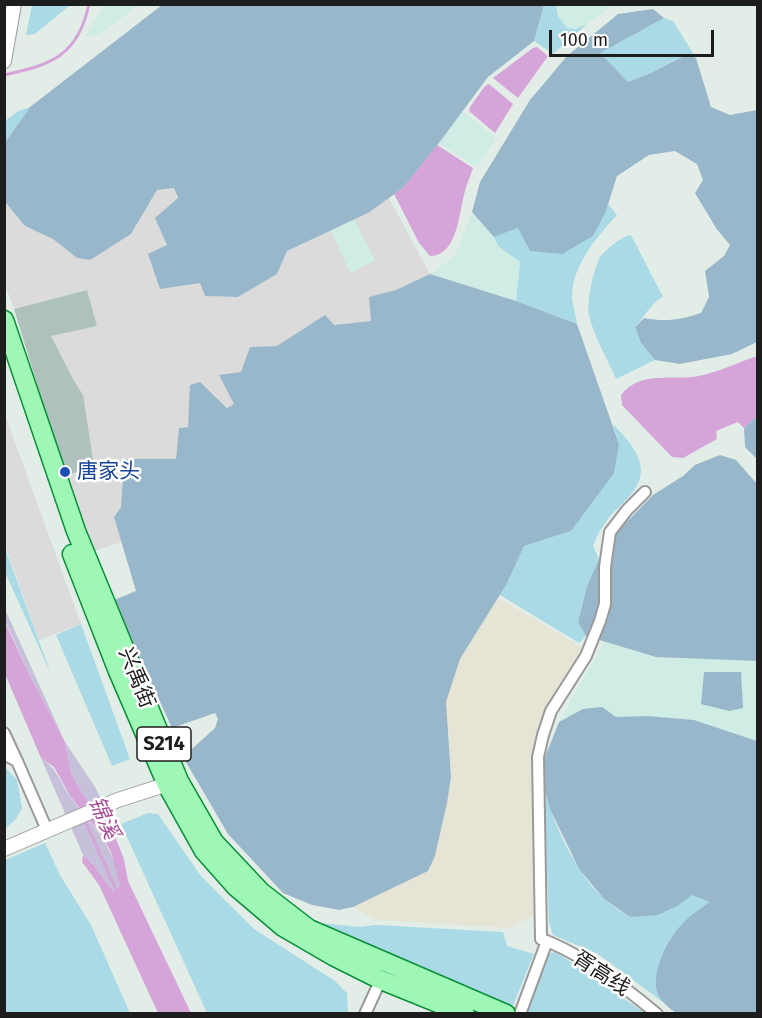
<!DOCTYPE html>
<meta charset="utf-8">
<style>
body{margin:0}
#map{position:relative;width:762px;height:1018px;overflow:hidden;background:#e3ede7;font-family:"Fira Sans",sans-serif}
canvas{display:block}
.frame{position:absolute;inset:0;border:6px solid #1d1d1d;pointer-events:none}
.scale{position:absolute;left:549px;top:30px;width:165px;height:27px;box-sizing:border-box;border:3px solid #1d1d1d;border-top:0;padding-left:8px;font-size:18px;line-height:21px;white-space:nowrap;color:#1d1d1d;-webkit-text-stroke:4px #fff;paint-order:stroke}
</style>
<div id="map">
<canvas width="762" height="1018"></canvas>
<div class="frame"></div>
<div class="scale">100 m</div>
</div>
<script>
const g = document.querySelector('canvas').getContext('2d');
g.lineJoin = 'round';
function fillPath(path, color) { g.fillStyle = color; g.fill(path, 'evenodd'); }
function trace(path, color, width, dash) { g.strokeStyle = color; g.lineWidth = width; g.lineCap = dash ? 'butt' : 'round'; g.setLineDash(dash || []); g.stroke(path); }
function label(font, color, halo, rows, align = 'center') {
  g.font = font + ' "Fira Sans","Noto Sans SC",sans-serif'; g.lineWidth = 5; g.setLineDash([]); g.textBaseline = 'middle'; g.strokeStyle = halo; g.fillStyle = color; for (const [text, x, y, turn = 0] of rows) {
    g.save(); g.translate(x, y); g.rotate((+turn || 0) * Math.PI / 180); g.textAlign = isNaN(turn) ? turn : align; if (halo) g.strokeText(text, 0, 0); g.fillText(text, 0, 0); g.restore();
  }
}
const residential = new Path2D(`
 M174,188L200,283L205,296L238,297L277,274L287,251L331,230L350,272L374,260L354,220L368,213L389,198L430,274L396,290L370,297L372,321L334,325L277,346L250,347L234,404L228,408L201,383L188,427L179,428L176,460L124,459L121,507L114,517L122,542L93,551L65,476L83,395L73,379L50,335L97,326L87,290L14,309L5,284L4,204L6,203L25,226L53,239L77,258L131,234L157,190Z
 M4,412L81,624L39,640L5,545Z`);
const industrial = new Path2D(`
 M498,598L583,648L545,713L535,746L533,793L535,915L509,928L377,920L353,907L428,871L435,856L447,803L451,777L446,702L460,659Z`);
const construction = new Path2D(`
 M87,290L97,326L51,336L73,379L83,395L94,466L65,476L14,309Z`);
const farmland = new Path2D(`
 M104,4L139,5L108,28L92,37L86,36Z
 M556,5H613L588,23L576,29L567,28L558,16Z
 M462,111L496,138L480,164L474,166L439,143Z
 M472,212L494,237L498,246L520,262L516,301L430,274L455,256Z
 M354,220L375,260L350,273L331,230Z
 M604,642L656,657L757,661V741L694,720L647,716L559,722Z`);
const grass = new Path2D(`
 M32,5V4L70,5L35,34L26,35Z
 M544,5H556L558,16L567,28L576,29L588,23L553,54L534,41Z
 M664,18L673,21L696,58L686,55L651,73L628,82L599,53Z
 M30,107L6,141L5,149V121L18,111Z
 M608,204L617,215C597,237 573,264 572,296C572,304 576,315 577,324L516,301L520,262L498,246L494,237L518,228L606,211Z
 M631,235L663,297C650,304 645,316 635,327L641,343L655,360L616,379C607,358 594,337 589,315C586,303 594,266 601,256C607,249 621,236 631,235Z
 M613,424C629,441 652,464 635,489C626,502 612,511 604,525C599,531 596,539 593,546L599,559L587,586L578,622L586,636L579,643L500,595L524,546L571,531L619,444Z
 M4,545L51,674L5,572Z
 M81,624L130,759L112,766L56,635Z
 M4,766L17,780L22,808L16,819L5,829Z
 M544,790C556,828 574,870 603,898C610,905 621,911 630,917L679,905L692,895L709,902L686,920L657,992L664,1003L598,954L553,935L549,922Z
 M148,813L158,814L201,876L254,929L335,981L347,993L348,1013H207L121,824Z
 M45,843L60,875L91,925L130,1013H5V860Z
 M321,923L358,927L377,925L503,932L507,946L534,954L512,1008L383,953Z
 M554,952L562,956L645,1013H527L547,955Z`);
const forest = new Path2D(`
 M162,5H544L534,41L488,77L430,155L403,188L368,213L287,251L277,274L238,297L205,296L200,283L160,289L148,254L167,245L155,218L178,198L174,188L157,190L131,234L90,260L77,258L53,239L25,226L6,203L4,193L6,141L30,107Z
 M653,9L664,18L600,53L628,82L651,73L686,55L696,58L711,107L730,115L757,110V342L732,354L680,364L655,360L641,343L635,327L644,318C665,322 681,320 701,313L709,297L705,271L724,256L730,245L716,228L695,193L703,180L697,164L675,151L649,155L617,176L606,211L593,236L562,254L530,251L518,228L494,237L472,212L480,182L530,100L567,56L618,14Z
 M430,274L516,301L577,324L619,444L614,473L571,531L524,546L506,585L460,659L446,702L451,777L447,803L435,856L428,871L353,907L339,910L312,905L283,893L228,834L183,757L215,728L218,719L215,713L172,728L114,600L136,591L114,517L121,507L124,459H176L179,428L188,427L190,385L200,382L227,408L234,404L219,375L241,372L250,347L277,346L325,315L334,325L371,321L369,297L396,290Z
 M757,416V459L745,447L744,428Z
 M720,455L736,460L757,484V661L656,657L586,636L578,622L587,586L599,559L611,538L653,495L683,476L695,465Z
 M704,672H741L743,708L729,711L701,704Z
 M602,707L616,717L647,716L694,720L757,741V1013H676C669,1008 660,1001 657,992C651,969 670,935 686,920C693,913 702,908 709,902L692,895L679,905L658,915L630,917L604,899L579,869L550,809L539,772L559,722L583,709Z`);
const wetland = new Path2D(`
 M4,607L65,742L95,787L113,822L116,839L82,793L71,773L65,742L28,672L5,620Z
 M41,758C59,771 59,781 71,798C95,829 113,845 121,885L114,892C103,880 96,864 83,855Z`);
const water = new Path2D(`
 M537,47L548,56L518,98L493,78L533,48Z
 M489,84L513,104L495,133L469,111L470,107L485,86Z
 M437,145L473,168C470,177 466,185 464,195C459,214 457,256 430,256L419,243L394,194L403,188Z
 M757,356V416L744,428L738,422L716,431L717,439L683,458L672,457L622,405L621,395C640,370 672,381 699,376C719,372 739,362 757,356Z
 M4,620L28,672L65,742L71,773L82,793L116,839L124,859L128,881L191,1013H158L99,885L82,862L83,855C96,864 103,880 114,892L120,886L111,852L102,836L70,796L54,767L41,758L5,674Z`);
const stream = new Path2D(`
 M4,75C51,65 78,56 89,4
 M84,819L117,892`);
const minor = new Path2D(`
 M645,492L627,510L610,532L605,567V604L600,621L586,656L551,711L543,735L538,757L541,939C579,952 626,988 657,1014
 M4,733L17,761
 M4,754L17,761L47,830
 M365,1014L382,977
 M520,1014L547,941`);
const tertiary = new Path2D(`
 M4,61L14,4
 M4,849L118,800L174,782`);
const primary = new Path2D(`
 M4,320L76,531L179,781L214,842L261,892L309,929L506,1014
 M72,554L117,669L167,785L204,851L236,887L283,927L333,956L381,980L465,1014`);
const markers = [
 [65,472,6,"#1a4fb4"]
];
const shields = [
 [164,744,54]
];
const shieldNames = [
 ["S214",164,744]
];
const transitNames = [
 ["唐家头",77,472]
];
const streetNames = [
 ["兴禹街",136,678,68],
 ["胥高线",601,974,33]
];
const waterNames = [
 ["锦溪",103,818,66]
];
fillPath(residential, '#dadbda');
fillPath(industrial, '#e6e4d5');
fillPath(construction, '#afc1bc');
fillPath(farmland, '#cfece5');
fillPath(grass, '#aadae6');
fillPath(forest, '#99b7cb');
fillPath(wetland, '#c6c0db');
fillPath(water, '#d5a5d9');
trace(stream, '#d5a5d9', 3);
trace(minor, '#9a9a9a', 14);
trace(tertiary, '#9a9a9a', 16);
trace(primary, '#078f37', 21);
trace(minor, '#fff', 10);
trace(tertiary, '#fff', 14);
trace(primary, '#9ef7b5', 18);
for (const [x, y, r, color] of markers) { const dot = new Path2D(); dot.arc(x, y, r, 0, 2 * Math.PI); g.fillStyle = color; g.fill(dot); trace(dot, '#fff', 2); }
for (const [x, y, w] of shields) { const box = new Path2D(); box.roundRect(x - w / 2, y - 17, w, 34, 4.5); g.fillStyle = '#fff'; g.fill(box); trace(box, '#1d1d1d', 1.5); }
label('bold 20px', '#1d1d1d', null, shieldNames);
label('21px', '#164399', '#fff', transitNames, 'left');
label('21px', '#1d1d1d', '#fff', streetNames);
label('italic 22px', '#a74e97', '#fff', waterNames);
</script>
